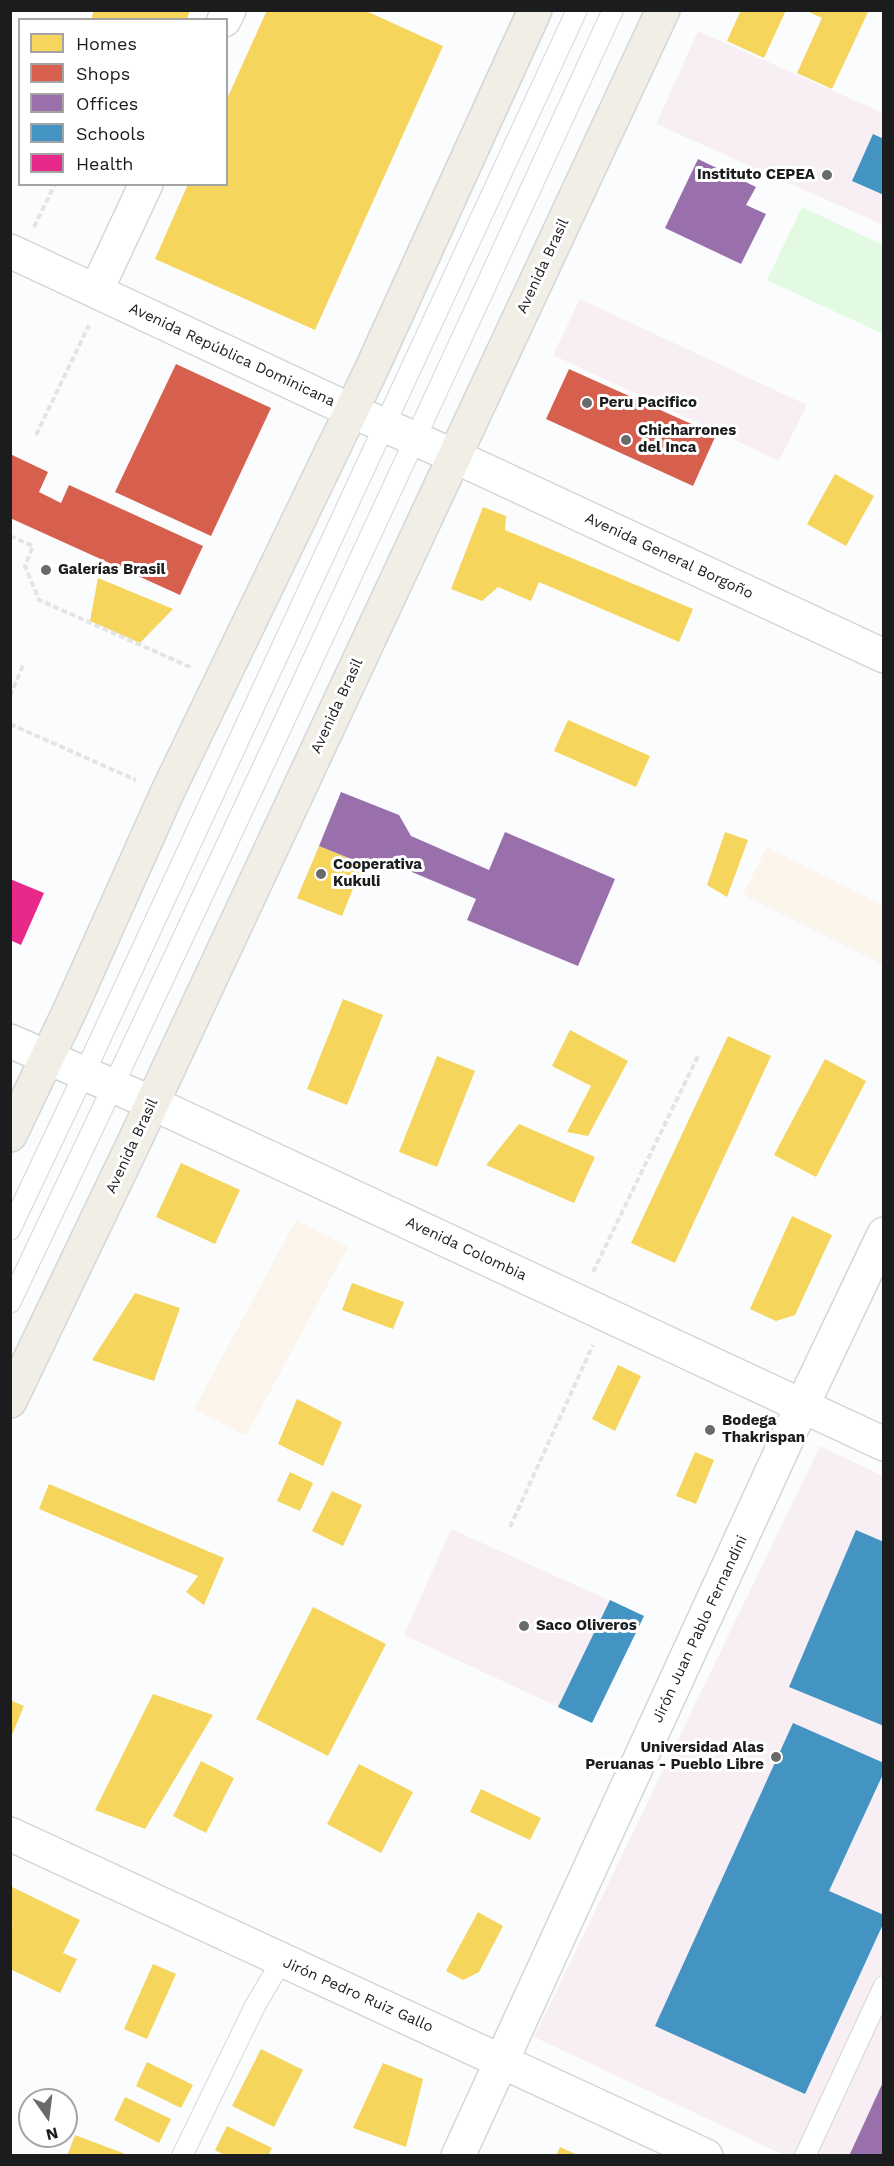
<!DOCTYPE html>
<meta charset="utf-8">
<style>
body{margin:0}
#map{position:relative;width:894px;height:2166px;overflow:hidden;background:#fafcfe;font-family:"Work Sans",sans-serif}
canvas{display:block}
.frame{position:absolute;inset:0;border:12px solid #1b1c1d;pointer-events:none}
.legend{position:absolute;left:18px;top:18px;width:210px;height:168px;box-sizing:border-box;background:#fff;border:2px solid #a4a4a5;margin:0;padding:8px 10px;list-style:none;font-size:18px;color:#1b1c1d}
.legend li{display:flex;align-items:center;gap:12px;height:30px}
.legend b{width:30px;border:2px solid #a4a4a5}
.north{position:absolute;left:18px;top:2088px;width:60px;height:60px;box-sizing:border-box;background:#fff;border:2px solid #a4a4a5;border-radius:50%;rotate:166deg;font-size:16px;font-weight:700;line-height:24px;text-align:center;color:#1b1c1d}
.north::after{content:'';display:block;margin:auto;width:21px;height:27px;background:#696a6c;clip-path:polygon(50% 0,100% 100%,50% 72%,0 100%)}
</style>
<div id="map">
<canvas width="894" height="2166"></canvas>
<div class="frame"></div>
<ul class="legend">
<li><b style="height:16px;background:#f6d55c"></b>Homes</li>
<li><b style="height:16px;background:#d6604d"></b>Shops</li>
<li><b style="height:16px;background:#9970ab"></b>Offices</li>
<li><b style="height:16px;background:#4393c3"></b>Schools</li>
<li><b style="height:16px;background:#e7298a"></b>Health</li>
</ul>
<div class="north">N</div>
</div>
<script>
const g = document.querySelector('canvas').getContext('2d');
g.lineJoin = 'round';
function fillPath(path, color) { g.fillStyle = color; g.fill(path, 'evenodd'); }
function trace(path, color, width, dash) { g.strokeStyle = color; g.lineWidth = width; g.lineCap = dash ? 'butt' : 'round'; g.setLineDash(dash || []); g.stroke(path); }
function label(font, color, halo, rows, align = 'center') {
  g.font = font + ' "Work Sans",sans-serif'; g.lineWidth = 6; g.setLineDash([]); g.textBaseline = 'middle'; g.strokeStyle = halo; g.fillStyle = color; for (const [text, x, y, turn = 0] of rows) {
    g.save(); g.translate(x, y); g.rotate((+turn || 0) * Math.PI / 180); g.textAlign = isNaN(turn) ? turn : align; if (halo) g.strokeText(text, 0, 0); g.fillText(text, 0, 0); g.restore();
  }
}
const industrial = new Path2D(`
 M767,847L883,905V965L743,895Z
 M296,1220L348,1247L246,1436L194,1409Z`);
const education = new Path2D(`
 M698,31L883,113V225L656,124Z
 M580,299L807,405L779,461L553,355Z
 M820,1446L883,1476V2155H784L534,2037Z
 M451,1529L644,1616L592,1723L404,1635Z`);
const green = new Path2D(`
 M802,207L883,245V334L767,280Z`);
const homes = new Path2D(`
 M94,10H190L187,20H91Z
 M267,10H364L443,46L315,330L155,259L188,184H226V101Z
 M741,10H786L764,58L727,41Z
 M805,10H869L832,89L797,73L822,18Z
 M835,474L874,496L846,546L807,524Z
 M483,507L506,516L505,530L693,609L679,642L539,582L531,601L498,587L482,601L451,589Z
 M98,578L173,609L140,643L90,621Z
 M568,720L650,756L636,787L554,751Z
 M725,832L748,840L727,897L707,885Z
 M319,846L363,864L342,916L297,898Z
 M343,999L383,1015L347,1105L307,1089Z
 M570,1030L628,1061L588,1136L567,1132L591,1086L552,1066Z
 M728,1036L771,1056L675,1263L631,1243Z
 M437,1056L475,1071L437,1167L399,1152Z
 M825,1059L866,1081L816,1177L774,1155Z
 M519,1124L595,1157L574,1203L486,1165Z
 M181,1163L240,1190L215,1244L156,1217Z
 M792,1216L832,1235L795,1315L776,1321L750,1309Z
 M352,1283L404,1302L393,1329L342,1310Z
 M135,1293L180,1308L154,1381L92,1360Z
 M618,1365L641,1376L615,1431L592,1419Z
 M297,1399L342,1422L323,1466L278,1444Z
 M695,1452L714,1460L696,1504L676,1496Z
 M290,1472L313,1483L300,1511L277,1501Z
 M49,1484L224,1558L204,1605L186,1592L198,1576L39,1509Z
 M332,1491L362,1505L343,1546L312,1531Z
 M313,1607L386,1644L328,1756L256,1719Z
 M153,1694L213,1715L145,1829L95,1810Z
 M10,1700L24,1706L11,1737H10Z
 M201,1761L234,1778L206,1833L173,1816Z
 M359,1764L413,1792L381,1853L327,1824Z
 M481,1789L541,1818L530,1840L470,1812Z
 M10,1886L80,1920L63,1953L77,1959L60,1993L10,1969V1930L13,1926L10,1925Z
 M478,1912L503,1926L479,1972L463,1980L446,1971Z
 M153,1964L176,1974L147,2039L124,2029Z
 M261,2049L303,2070L274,2127L232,2106Z
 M147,2062L193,2085L181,2108L136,2086Z
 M383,2063L423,2079L406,2147L353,2128Z
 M125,2097L171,2119L159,2143L114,2120Z
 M227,2126L272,2148L268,2156H226L215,2150Z
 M75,2135L128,2155V2156H67Z
 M560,2147L580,2156H556Z`);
const shops = new Path2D(`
 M176,364L271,408L211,536L115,492Z
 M569,369L716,435L693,486L546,419Z
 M10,454L48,472L39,492L61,503L69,485L203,546L180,595L10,518Z`);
const offices = new Path2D(`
 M698,159L756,187L746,205L766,214L741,264L665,228Z
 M341,792L399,815L411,836L489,870L505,832L615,879L578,966L467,920L476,899L400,867L376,869L319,846Z
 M884,2080V2156H849Z`);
const schools = new Path2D(`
 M873,134L884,139V195L852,181Z
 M856,1530L884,1542V1726L789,1687Z
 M610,1600L644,1616L592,1723L558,1707Z
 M793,1723L884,1763V1772L829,1891L884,1915V1922L805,2094L655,2026Z`);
const health = new Path2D(`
 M10,879L44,893L21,945L10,940Z`);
const path = new Path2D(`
 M34,227L55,184
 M36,435L89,325
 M10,536L33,546L25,566L39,600L190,667
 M10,696L24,663
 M10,724L136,780
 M593,1272L699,1054
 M510,1527L593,1345`);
const service = new Path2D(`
 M10,1230L84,1074L577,10
 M10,1303C215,874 414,442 613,10
 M182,2156L255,2006L282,1960
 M805,2156L884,1986`);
const minor = new Path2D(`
 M224,20L229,10
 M96,291L146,184
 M454,456L884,656
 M152,1103L884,1444
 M10,1834L706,2156
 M458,2156L802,1406L884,1234`);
const tertiary = new Path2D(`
 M10,251L352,411L454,456
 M10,1041L152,1103`);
const primary = new Path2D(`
 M10,1135L70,1010L167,793L372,368L535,10
 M10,1401L136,1138L663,10`);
const markers = [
 [827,175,6,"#696a6c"],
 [587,403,6,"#696a6c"],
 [626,440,6,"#696a6c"],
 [46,570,6,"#696a6c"],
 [321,874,6,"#696a6c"],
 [710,1430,6,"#696a6c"],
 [524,1626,6,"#696a6c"],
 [776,1757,6,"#696a6c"]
];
const poiNames = [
 ["Instituto CEPEA",815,175,"right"],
 ["Peru Pacifico",599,403],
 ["Chicharrones",638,431],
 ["del Inca",638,448],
 ["Galerías Brasil",58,570],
 ["Cooperativa",333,865],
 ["Kukuli",333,882],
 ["Bodega",722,1421],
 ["Thakrispan",722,1438],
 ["Saco Oliveros",536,1626],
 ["Universidad Alas",764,1748,"right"],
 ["Peruanas - Pueblo Libre",764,1765,"right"]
];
const streetNames = [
 ["Avenida Brasil",543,266,-65],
 ["Avenida República Dominicana",232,355,25],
 ["Avenida General Borgoño",669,556,25],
 ["Avenida Brasil",337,706,-65],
 ["Avenida Brasil",132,1146,-65],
 ["Avenida Colombia",466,1249,25],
 ["Jirón Juan Pablo Fernandini",700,1629,-65],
 ["Jirón Pedro Ruiz Gallo",358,1995,24]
];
fillPath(industrial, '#fbf5eb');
fillPath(education, '#f8eff4');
fillPath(green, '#e2fae2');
fillPath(homes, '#f6d55c');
fillPath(shops, '#d6604d');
fillPath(offices, '#9970ab');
fillPath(schools, '#4393c3');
fillPath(health, '#e7298a');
trace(service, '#d4d5d6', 22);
trace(minor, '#d4d5d6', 36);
trace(tertiary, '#d4d5d6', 36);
trace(primary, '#d4d5d6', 36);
trace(path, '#e4e4e4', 4, [6, 3]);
trace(service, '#feffff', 20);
trace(minor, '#feffff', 33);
trace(tertiary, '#feffff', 33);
trace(primary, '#f1eee6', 33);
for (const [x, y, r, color] of markers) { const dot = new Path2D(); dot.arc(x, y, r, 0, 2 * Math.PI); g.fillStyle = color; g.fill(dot); trace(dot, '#fff', 2); }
label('bold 15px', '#1b1c1d', '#fff', poiNames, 'left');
label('15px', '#1b1c1d', '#fff', streetNames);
</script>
